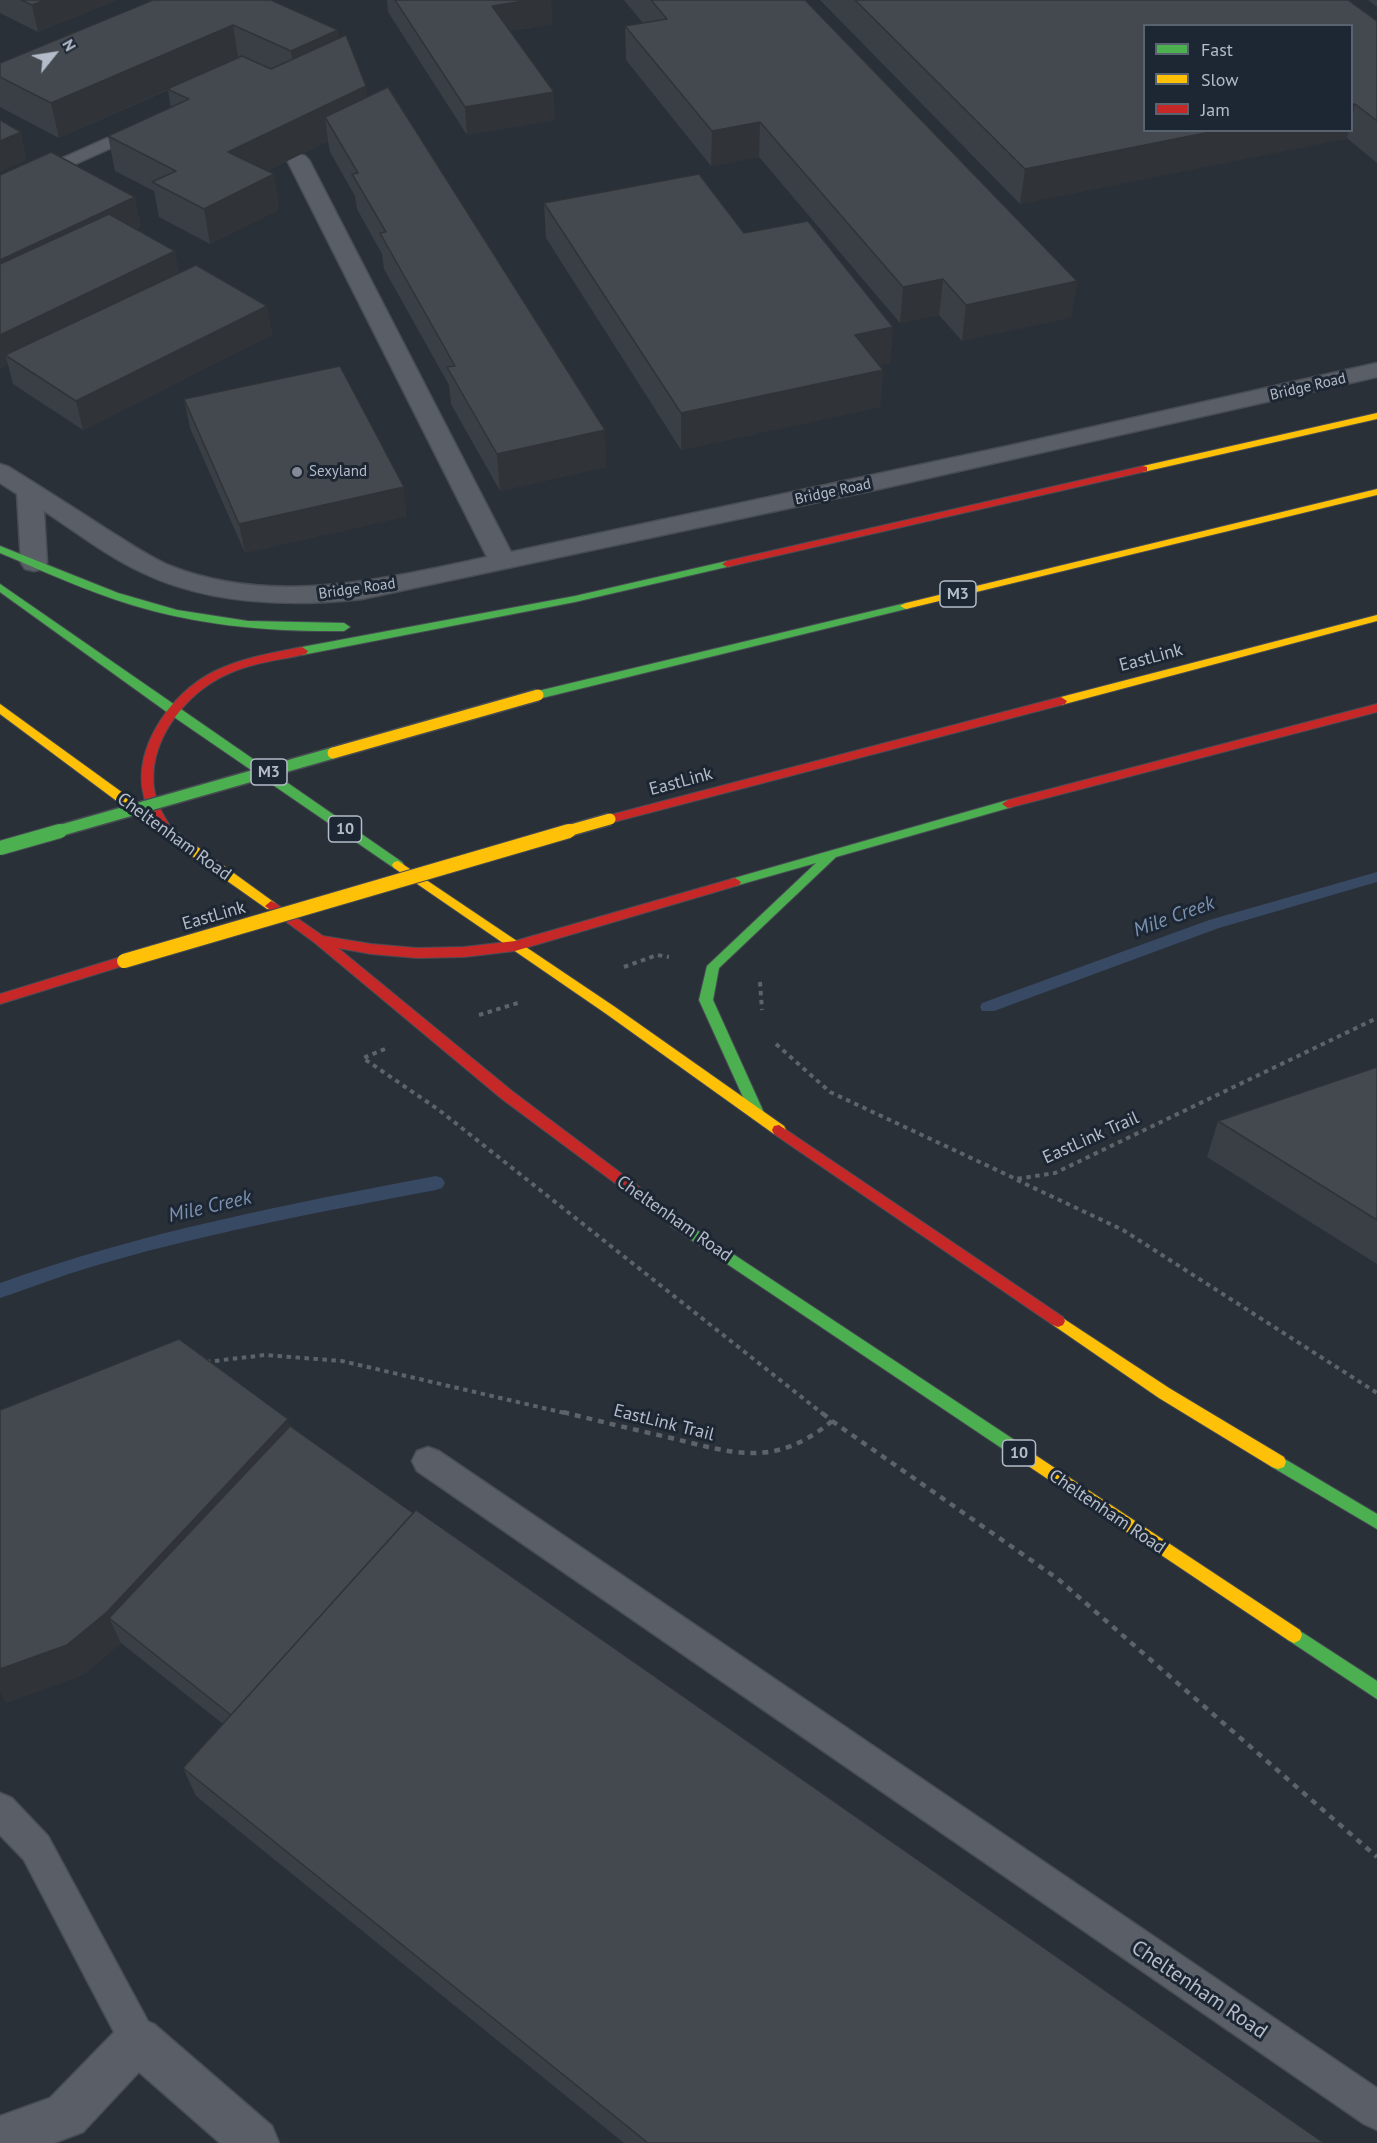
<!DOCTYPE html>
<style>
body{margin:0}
#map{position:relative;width:1377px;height:2143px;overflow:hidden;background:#2a3038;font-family:"PT Sans",sans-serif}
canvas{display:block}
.legend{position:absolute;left:1143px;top:24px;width:210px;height:108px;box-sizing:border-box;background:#1d2633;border:2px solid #59626f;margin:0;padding:8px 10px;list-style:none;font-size:18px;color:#b4bcc9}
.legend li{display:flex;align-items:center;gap:12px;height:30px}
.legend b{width:30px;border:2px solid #59626f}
.north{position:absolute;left:24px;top:24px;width:60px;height:60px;-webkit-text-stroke:4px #1d2633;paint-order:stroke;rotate:60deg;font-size:16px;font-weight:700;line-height:24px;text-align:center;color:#b4bcc9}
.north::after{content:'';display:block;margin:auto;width:21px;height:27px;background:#b4bcc9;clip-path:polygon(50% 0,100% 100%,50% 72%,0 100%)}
</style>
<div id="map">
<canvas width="1377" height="2143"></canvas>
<ul class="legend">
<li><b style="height:8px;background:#4caf50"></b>Fast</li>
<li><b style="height:8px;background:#ffc107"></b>Slow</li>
<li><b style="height:8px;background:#c62828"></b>Jam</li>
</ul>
<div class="north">N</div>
</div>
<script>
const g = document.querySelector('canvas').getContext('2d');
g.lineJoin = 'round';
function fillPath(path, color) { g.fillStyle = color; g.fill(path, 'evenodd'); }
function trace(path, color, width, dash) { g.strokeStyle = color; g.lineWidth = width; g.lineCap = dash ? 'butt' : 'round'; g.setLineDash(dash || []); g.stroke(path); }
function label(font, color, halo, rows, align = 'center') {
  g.font = font + ' "PT Sans",sans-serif'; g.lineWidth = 6; g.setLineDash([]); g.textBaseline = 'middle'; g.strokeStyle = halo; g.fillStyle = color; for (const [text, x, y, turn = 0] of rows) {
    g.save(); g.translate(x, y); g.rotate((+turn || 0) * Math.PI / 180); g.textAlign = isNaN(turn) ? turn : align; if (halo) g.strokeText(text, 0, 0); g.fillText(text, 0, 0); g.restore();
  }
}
const stream = new Path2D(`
 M1377,872V882L1219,928L994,1011H982L980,1007L982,1003L1209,920Z
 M436,1176L442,1178L445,1183L442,1188L436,1190C326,1211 215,1231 108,1262C71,1272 36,1286 0,1298V1283C142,1232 288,1204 436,1176Z`);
const pathFar1 = new Path2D(`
 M624,967L657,955L669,957
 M760,982L762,1010
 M479,1015L521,1002
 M776,1044L830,1092L1016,1179L1055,1173L1377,1018
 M385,1049L363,1058L439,1110L823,1414
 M1017,1180L1123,1230L1377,1393
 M206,1362L265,1355L342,1361L569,1414`);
const path = new Path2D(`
 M563,1412C598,1421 632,1429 667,1437C733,1453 774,1469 832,1421L821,1412
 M832,1421L1058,1579L1377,1857`);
const lane = new Path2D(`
 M143,122L151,127L149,131L0,198V186Z
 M428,1447L439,1451L1377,2088V2130L1364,2124L417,1471L412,1461L417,1451Z
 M0,1793L12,1798L48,1836L151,2027L157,2040L151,2053L138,2059L125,2053L24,1860L0,1835Z`);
const street = new Path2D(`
 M298,154L305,156L309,160L511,552L1008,446L1377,363V377L884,488L362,599C289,607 209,605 141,572C107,556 76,532 44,511L47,563L43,569L34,571L25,569L21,563L17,494L0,483V464L9,467C41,487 73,507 105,528C126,541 146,555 168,565C272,607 383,579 487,557L287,160L291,156Z
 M138,2017L154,2024L272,2126L279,2143H220L139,2072L83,2132L54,2143H0V2116L50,2098L122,2024Z`);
const fast = new Path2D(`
 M0,546L118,593L177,610L248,621L344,623L350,627L344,631C272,632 201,626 132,605C86,591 43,571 0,553Z
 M727,561L732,564L731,566L575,602L302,655L296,651L302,647L575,596Z
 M0,584L402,862L404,865L402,868H394L171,715L0,592Z
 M906,603L910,604V608L538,699L532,695L538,691Z
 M1008,800L1014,804L1012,807L836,857L719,968L713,1000L765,1115L763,1119H753L699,1000L707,966L816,863L735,886L729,882L731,879Z
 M674,1215L1016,1441L1019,1446L1016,1451L1011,1453L1006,1451L669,1225L667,1221L669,1217Z
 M1278,1455L1377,1514V1529L1272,1467L1270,1462L1272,1457Z
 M1294,1627L1377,1681V1699L1288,1640L1286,1635L1288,1630Z`);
const slow = new Path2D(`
 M1377,413V419L1143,472L1138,469L1143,466Z
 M1377,489V495L906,609L900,606L906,603Z
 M1377,615V621L1061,705L1055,701L1061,697Z
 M0,704L275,903L277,906L275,909H267L165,837L0,714Z
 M398,861L615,1007L784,1126L786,1130L784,1134H774L605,1013L394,868L392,865L394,862Z
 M1058,1315L1169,1388L1284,1457L1286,1462L1284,1467L1278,1469L1272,1467L1159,1398L1053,1325L1051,1321L1053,1317Z
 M1011,1439L1300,1630L1302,1635L1300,1640L1294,1643L1288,1640L1006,1451L1003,1446L1006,1441Z`);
const jam = new Path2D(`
 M1143,466L1147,467V471L727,567L722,564L727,561Z
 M302,647L308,651L306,654C281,660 255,662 230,673C187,691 148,740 154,788C156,805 166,820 175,834L169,838L165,837C156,823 146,808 143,792C134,745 173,692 213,672C241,658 272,653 302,647Z
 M1061,697L1067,701L1065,704L610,823L604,819L610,815Z
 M1377,704V712L1008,808L1002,804L1008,800Z
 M735,878L741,882L739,885L515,951L464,957L417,958L371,954L338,948L512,1091L679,1217L681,1221L679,1225L674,1227L502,1099L315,943L265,906L271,901L275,903L323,936L371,944L417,948L464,947L515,941Z
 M124,956L129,958L130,961L129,964L0,1004V994Z
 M779,1125L1063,1317L1065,1321L1063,1325L1058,1327L1053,1325L774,1134L772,1130L774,1126Z`);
const fastBridgeFar1 = new Path2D(`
 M55,832L333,753`);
const fastBridge = new Path2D(`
 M0,848L60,831`);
const slowBridgeFar1 = new Path2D(`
 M333,753L538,695
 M564,832L610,819`);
const slowBridge = new Path2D(`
 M124,961L569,831`);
const wall = new Path2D(`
 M0,0H117L38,32L0,13Z
 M153,0L339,38L366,86L367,97L605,430L606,467L500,491L451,404L449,385L384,269L382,254L357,209L355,196L330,152L328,141L267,171L274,174L279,210L210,244L159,217L154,191L115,171L108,136L171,108L168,90L59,138L0,107V63Z
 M387,0H551L552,24L509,31L555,120L467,135L388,12Z
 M624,0H805L1077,281L1071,317L962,341L939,315L900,323L759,157L711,166L626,60L625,26L643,23Z
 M820,0H1348L1377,21V163L1347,138L1020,204ZM1352,26V130H1144Z
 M1368,0H1377V7Z
 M0,175L141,225L135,229L179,272L267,306L272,335L83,430L13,384L8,364L0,368Z
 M544,203L893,327L890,363L879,365L883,370L880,407L681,450L546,238Z
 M184,399L407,516L245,553L190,428Z
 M1377,1067V1264L1207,1157L1218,1121Z
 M290,1426L413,1513L1324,2143H624L196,1796L183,1768L223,1724L121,1643L83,1675L6,1703Z`);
const shadedWall = new Path2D(`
 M45,0H117L38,32L32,5Z
 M530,0H551L552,24L494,33L492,6Z
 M233,25L238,58L59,138L51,103Z
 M338,30L343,64L296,85L291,51Z
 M366,86L370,120L325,117L328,141L234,187L228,152Z
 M554,92L555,120L467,135L465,107Z
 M1352,104H1355L1352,119Z
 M760,122L759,157L711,166L712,131Z
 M1220,130H1349L1347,138L1020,204L1025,169Z
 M21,132L27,160L0,172V141Z
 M274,174L279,210L210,244L204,209Z
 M135,197L141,225L0,292V260Z
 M175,251L180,279L5,355L8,364L0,368V335Z
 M943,279L939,315L900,323L903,287Z
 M1077,281L1071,317L962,341L966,305Z
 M267,306L272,335L83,430L76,401Z
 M893,327L890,363L853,371L855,335Z
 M883,370L880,407L681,450V413Z
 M605,430L606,467L500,491L497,454Z
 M404,487L407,516L245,553L239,524Z
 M288,1419L298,1452L109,1618L121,1643L83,1675L6,1703L0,1692V1669Z`);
const building = new Path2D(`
 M21,0H45L32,5Z
 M153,0H271L338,30L291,51L233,25L51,103L0,77V63Z
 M395,0H530L492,6L554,92L465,107Z
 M651,0H805L1077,281L966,305L943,279L903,287L760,122L712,131L625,26L667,19Z
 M855,0H1348L1377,21V121L1355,104H1352V26H1144V130H1220L1025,169Z
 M346,35L366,86L228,152L274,174L204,209L152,182L176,171L108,136L189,99L167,89L242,56L271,69Z
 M388,87L605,430L497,454L447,367L455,366L380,233L386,232L352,174L358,173L325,117Z
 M0,120L21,132L0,141Z
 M51,152L135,197L0,260V175Z
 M699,174L744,233L808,221L893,327L855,335L883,370L681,413L544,203Z
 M109,214L175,251L0,335V264Z
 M196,265L267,306L76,401L5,355Z
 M340,366L404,487L239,524L184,399Z
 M1377,1067V1220L1218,1121Z
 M179,1339L288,1419L107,1612L67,1645L0,1669V1410Z
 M290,1426L413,1513L231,1715L109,1618Z
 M416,1510L1324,2143H648L183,1768Z`);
const markers = [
 [297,472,6,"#848b96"]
];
const farStreetnames = [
 ["Bridge Road",1308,387,-13],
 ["Bridge Road",833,492,-12],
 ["Bridge Road",357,589,-8]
];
const farPoinames = [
 ["Sexyland",309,472]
];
const shields = [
 [958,594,36],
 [269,772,36],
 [345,829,33],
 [1019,1453,33]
];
const shieldNames = [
 ["M3",958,594],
 ["M3",269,772],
 ["10",345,829],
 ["10",1019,1453]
];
const streetNames = [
 ["EastLink",1151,658,-15],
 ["EastLink",681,782,-15],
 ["Cheltenham Road",174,837,36],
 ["EastLink",214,916,-16],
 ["EastLink Trail",1091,1138,-24],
 ["Cheltenham Road",674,1219,35],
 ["EastLink Trail",664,1423,14],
 ["Cheltenham Road",1107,1512,34]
];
const waterNames = [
 ["Mile Creek",1174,917,-20],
 ["Mile Creek",210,1207,-13]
];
const nearStreetnames = [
 ["Cheltenham Road",1199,1990,34]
];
fillPath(stream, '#384963');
trace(lane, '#484c53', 3);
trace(street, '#484c53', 3);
trace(fast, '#484c55', 2);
trace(slow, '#484c55', 2);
trace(jam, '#484c55', 2);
trace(pathFar1, '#5d636a', 4, [4.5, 4.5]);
trace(path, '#5d636a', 4.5, [6, 6]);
fillPath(lane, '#5a5e66');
fillPath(street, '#5a5e66');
fillPath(fast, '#4caf50');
fillPath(slow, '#ffc107');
fillPath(jam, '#c62828');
trace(fastBridgeFar1, '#474c53', 14, []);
trace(fastBridge, '#474c53', 16, []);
trace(slowBridgeFar1, '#474c53', 14, []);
trace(slowBridge, '#474c53', 16, []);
trace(fastBridgeFar1, '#4caf50', 11);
trace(fastBridge, '#4caf50', 14);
trace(slowBridgeFar1, '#ffc107', 11);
trace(slowBridge, '#ffc107', 14);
fillPath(wall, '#3a3f45');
fillPath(shadedWall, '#303338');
fillPath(building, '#444950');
trace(building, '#303338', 1.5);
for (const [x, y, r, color] of markers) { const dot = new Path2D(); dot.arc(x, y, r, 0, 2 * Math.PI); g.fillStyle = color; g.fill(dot); trace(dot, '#1d2633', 2); }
label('15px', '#b4bcc9', '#1d2633', farStreetnames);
label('15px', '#b4bcc9', '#1d2633', farPoinames, 'left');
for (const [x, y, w] of shields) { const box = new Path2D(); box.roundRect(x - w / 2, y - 13, w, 26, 4.5); g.fillStyle = '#1d2633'; g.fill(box); trace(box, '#b4bcc9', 1.5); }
label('bold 16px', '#b4bcc9', null, shieldNames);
label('18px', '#b4bcc9', '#1d2633', streetNames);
label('italic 20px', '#7c92b1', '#1d2633', waterNames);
label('21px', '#b4bcc9', '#1d2633', nearStreetnames);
</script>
